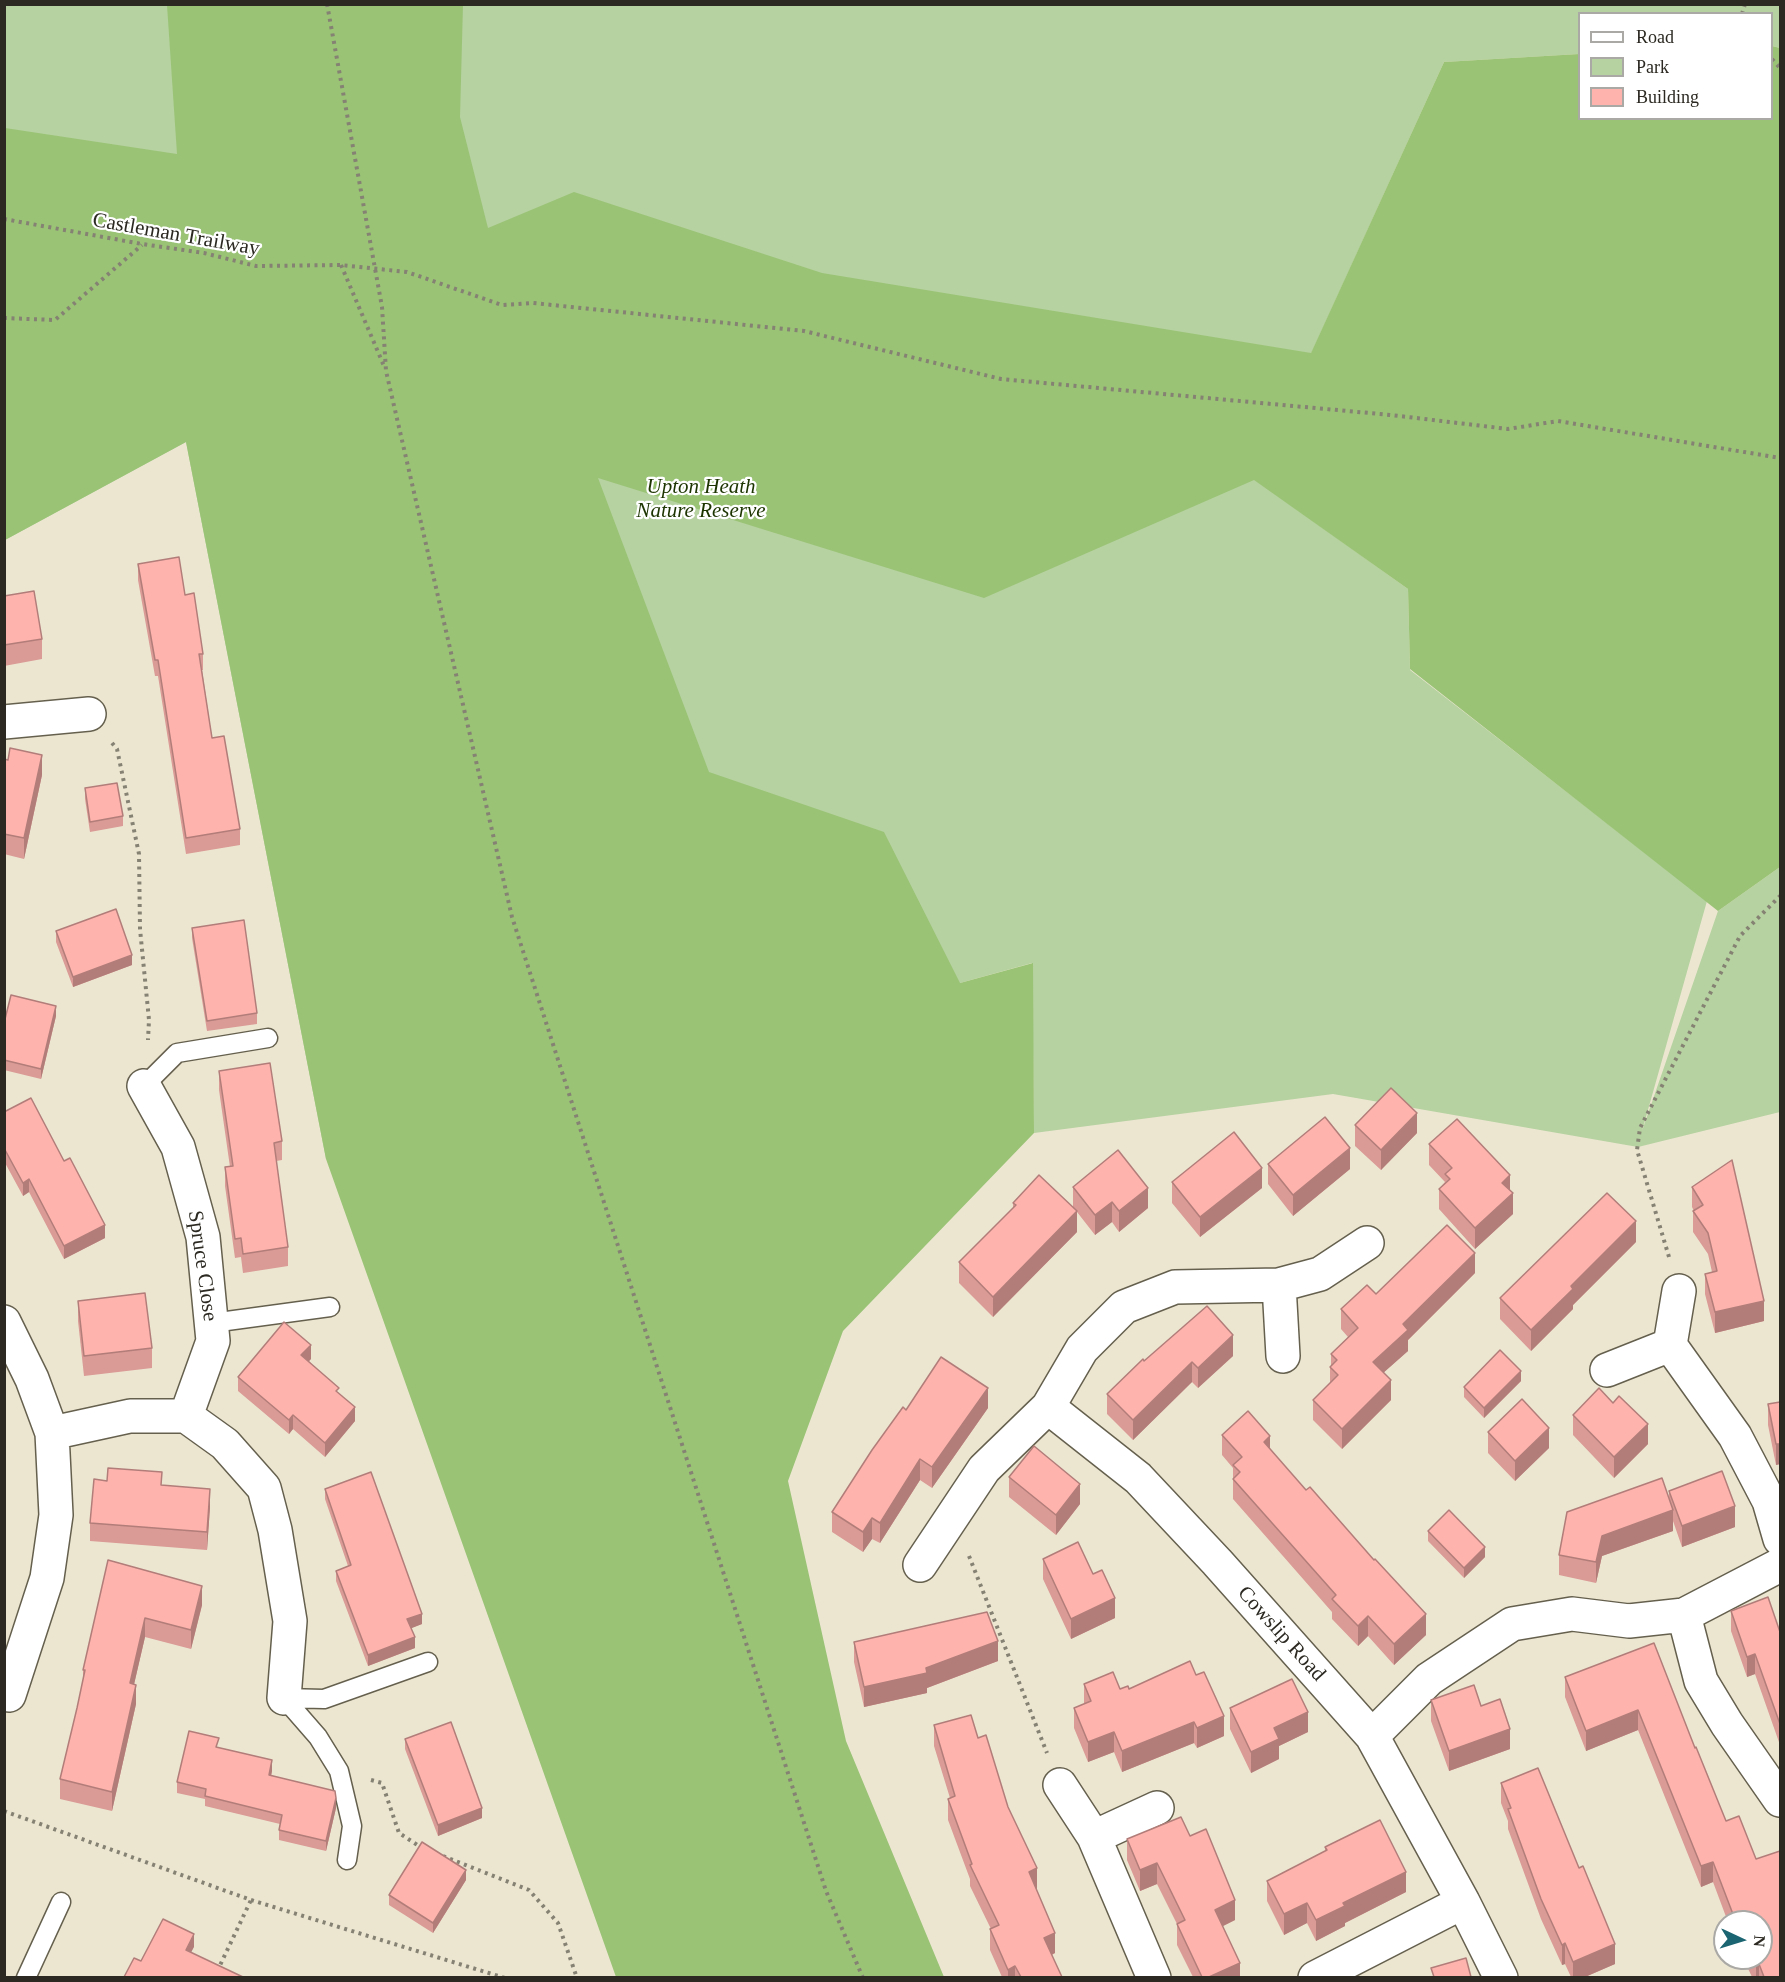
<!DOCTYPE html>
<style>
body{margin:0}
#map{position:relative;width:1785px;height:1982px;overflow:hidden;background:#ece6d1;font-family:Georgia,serif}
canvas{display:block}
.frame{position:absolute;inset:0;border:6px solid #2b2921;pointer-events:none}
.legend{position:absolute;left:1578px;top:12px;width:195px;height:108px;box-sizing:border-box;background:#fff;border:2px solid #aaa9a6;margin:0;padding:8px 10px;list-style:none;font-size:18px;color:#2b2921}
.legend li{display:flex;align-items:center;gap:12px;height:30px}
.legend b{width:30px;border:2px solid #aaa9a6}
.north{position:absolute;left:1713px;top:1910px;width:60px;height:60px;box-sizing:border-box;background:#fff;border:2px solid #aaa9a6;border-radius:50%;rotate:94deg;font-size:16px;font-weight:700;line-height:24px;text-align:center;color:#2b2921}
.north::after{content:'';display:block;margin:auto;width:21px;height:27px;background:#1b6471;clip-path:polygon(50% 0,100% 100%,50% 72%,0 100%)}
</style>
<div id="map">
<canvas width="1785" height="1982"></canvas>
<div class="frame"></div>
<ul class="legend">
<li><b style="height:8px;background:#fff"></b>Road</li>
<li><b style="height:16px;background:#b6d2a0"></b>Park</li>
<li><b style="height:16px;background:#feb3ad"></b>Building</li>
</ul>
<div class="north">N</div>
</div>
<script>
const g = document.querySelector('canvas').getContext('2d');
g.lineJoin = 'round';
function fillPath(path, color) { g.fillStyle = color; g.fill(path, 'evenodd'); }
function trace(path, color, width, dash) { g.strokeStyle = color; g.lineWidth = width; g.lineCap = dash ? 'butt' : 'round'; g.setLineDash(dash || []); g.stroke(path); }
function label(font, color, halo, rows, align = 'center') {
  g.font = font + ' Georgia,serif'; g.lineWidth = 4.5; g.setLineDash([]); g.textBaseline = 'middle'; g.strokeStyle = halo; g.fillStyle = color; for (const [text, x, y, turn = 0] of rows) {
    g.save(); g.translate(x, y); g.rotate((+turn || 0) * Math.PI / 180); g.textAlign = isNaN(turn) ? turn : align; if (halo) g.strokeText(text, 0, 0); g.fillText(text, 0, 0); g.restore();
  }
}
const green = new Path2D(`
 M5,5H1780V48L1772,46V14H1580L1579,54L1444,62L1254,479L1408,589L1410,670L1707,901L1642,1131L1718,911L1780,867V1112L1638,1147L1333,1094L1034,1133L1032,963L326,1159L186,442L5,540Z`);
const forest = new Path2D(`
 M167,5H463L460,117L488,228L574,192L822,273L1311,353L1444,62L1579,54L1580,118H1772V46L1780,48V867L1718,911L1410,669L1408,589L1254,480L984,598L598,478L709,772L884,832L960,983L1033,963L1034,1133L843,1331L788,1481L846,1741L944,1977H616L326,1159L186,442L5,540V128L177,154Z`);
const path = new Path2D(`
 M327,4L382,307L386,371L512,917L826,1891L863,1978
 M1742,14L1745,4
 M1772,59L1780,68
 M4,219L142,244L204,253L256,266L341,265L407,272L502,305L533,303L804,331L1001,379L1391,415L1508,429L1558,421L1780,458
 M341,265L384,366
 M4,318L55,320L142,245
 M112,743L117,749L139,854L140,929L149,1020L148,1040
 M1669,1257L1637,1150L1640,1128L1740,936L1780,896
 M969,1556L1047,1753
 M371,1780L382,1783L399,1833L422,1848
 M4,1811L251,1900L505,1978
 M443,1856L529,1890L558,1923L577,1978
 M214,1978L251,1900`);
const service = new Path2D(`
 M144,1086L177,1053L268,1038
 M212,1323L330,1307
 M284,1698L318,1737L339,1771L352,1826L347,1860
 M284,1698L324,1699L428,1662
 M26,1978L61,1902`);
const minor = new Path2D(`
 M4,722L89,714
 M144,1086L178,1147L203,1237L213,1341L186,1416
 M4,1322L32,1379L52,1433L56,1515L47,1578L9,1695
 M1670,1345L1735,1436L1769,1501L1780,1539
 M1283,1356L1279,1285L1320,1274L1367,1243
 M1607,1370L1670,1345L1679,1291
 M1048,1407L1138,1478L1217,1562L1372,1736L1463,1902L1501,1978
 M52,1433L130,1416H186L225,1444L264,1488L275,1530L290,1621L284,1698
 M920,1565L984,1469L1048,1407L1082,1349L1124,1307L1175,1287L1279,1285
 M1684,1615L1701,1681L1727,1724L1780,1800
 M1372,1736L1429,1679L1512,1624L1572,1614L1629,1621L1684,1615L1780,1565
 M1060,1785L1094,1837L1154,1978
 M1094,1837L1157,1808
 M1315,1978L1463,1902`);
const wall = new Path2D(`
 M138,564L185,595L203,654V670H202L212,738L240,829V845L186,854L158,676H155L138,580Z
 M4,596L42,639V659L4,666Z
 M4,759L42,775L24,859L4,854Z
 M85,788L123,816V826L90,832L85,799Z
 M192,928L257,1013V1024L207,1031L192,938Z
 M56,931L132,965L73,987L56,942Z
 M56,1016L41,1079L4,1070V1023Z
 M219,1071L282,1141V1160L276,1161L288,1247V1266L243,1273L241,1257L235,1258L225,1186V1167H230L219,1090Z
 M4,1112L105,1238L64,1259L29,1192L23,1196L4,1161Z
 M1355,1125L1417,1133L1381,1170L1355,1146Z
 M1429,1144L1510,1191L1513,1214L1475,1249L1439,1209V1189L1445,1182L1429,1165Z
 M1732,1160L1764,1321L1715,1333L1705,1294V1274L1712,1272L1708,1254L1693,1232V1211H1694L1692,1207V1187Z
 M1268,1164L1350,1169L1293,1216L1268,1184Z
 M1172,1182L1262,1188L1200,1237L1172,1203Z
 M1073,1187L1148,1208L1119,1232L1112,1222L1095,1235L1077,1212V1232L993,1317L959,1283V1262L1013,1208V1203L1073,1207Z
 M1636,1242L1573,1305V1309L1531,1351L1500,1319V1298Z
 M1475,1273L1408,1340V1351L1384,1372L1391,1400L1342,1449L1313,1420V1400L1330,1383V1367L1331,1366V1354L1348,1337L1341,1329V1309L1376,1294Z
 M78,1301L152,1348V1368L84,1376L78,1321Z
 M1233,1356L1198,1388L1192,1382L1133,1440L1107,1414V1394L1144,1361Z
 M311,1359L309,1361L339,1394L355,1421L325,1457L293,1429L289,1434L238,1391V1377Z
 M1521,1381L1484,1418L1464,1397V1387Z
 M1780,1402V1464L1776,1465L1768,1425V1404Z
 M1613,1403L1648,1444L1614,1478L1573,1435V1415Z
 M988,1408L932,1488L920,1480L880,1543L872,1539L863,1552L832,1532V1512L906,1410Z
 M1488,1432L1549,1448L1515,1481L1488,1453Z
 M1222,1435L1270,1449L1426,1635L1394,1665L1368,1636L1358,1646L1332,1619V1612L1233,1499V1468L1222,1455Z
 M1009,1477L1080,1504L1056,1535L1009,1497Z
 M162,1485L210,1507L207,1550L90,1541V1523Z
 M325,1489L422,1624L411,1628L415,1648L368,1666L336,1581V1571L348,1566L325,1499Z
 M1669,1491L1735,1527L1682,1547L1673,1521V1531L1602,1556L1596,1583L1559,1575V1555L1669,1500Z
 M1428,1531L1485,1557L1464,1578L1428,1541Z
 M1043,1559L1093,1574L1115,1618L1071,1639L1043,1579Z
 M108,1560L202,1605L191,1649L145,1637L134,1684L136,1704L112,1811L60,1799V1779L77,1708L83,1684V1670Z
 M1731,1611L1780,1632V1745L1755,1674L1747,1677L1731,1631Z
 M854,1642L998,1661L927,1688V1693L864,1707L854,1662Z
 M1654,1643L1695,1748L1696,1747L1726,1821L1739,1816L1756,1859L1780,1851V1977H1752L1743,1958H1761V1922H1728L1713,1882L1701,1887L1638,1730L1586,1751L1565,1697V1677Z
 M1084,1684L1120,1689H1129L1224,1736L1197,1748L1194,1743L1122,1772L1114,1752L1088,1762L1074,1728V1708L1084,1704Z
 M1431,1700L1481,1706L1510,1749L1449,1771L1431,1721Z
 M1230,1708L1308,1732L1279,1746V1759L1251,1773L1230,1729Z
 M934,1725L978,1738L1008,1807L1037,1889H1036L1055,1953L1052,1955L1062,1977H1002L990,1950V1929H991L970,1886V1879L948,1820V1799L950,1798L934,1746Z
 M405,1739L482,1818L438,1836L405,1749Z
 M219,1748L272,1771L271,1776L336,1808L326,1851L279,1840V1830L280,1824L205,1806V1799L177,1793V1782Z
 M1501,1783L1615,1964L1585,1977H1571L1565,1964L1562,1965L1541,1919L1508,1829V1821L1501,1803Z
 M1190,1836L1235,1920L1223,1926L1240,1977H1193L1177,1945V1924L1157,1884L1140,1891L1127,1860V1839Z
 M1325,1847L1406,1892L1345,1923V1926L1316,1941L1307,1923L1284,1935L1267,1901V1881L1325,1851Z
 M466,1880L433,1933L389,1905V1895Z`);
const shadedWall = new Path2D(`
 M42,755V775L24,859V838Z
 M132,955V965L73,987V977Z
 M56,1006V1016L41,1079V1069Z
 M1417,1113V1133L1381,1170V1150Z
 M1350,1148V1169L1293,1216V1195Z
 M1262,1168V1188L1200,1237V1217Z
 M1510,1175V1195L1513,1193V1214L1475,1249V1228L1502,1183Z
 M29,1179V1192L23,1196V1183Z
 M1148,1188V1208L1119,1232V1211Z
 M1112,1202V1222L1095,1235V1215Z
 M1077,1211V1232L993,1317V1297Z
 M1636,1221V1242L1573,1305V1309L1531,1351V1330L1571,1286Z
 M105,1225V1238L64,1259V1246Z
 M1475,1253V1273L1408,1340V1351L1373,1382V1362L1403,1324Z
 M1764,1301V1321L1715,1333V1312Z
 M1233,1335V1356L1198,1388V1368Z
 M311,1345V1359L301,1369V1355Z
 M1192,1362V1382L1133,1440V1420Z
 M1521,1371V1381L1484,1418V1408Z
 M1391,1380V1400L1342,1449V1429Z
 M988,1388V1408L932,1488V1467Z
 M355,1407V1421L325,1457V1443Z
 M293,1415V1429L289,1434V1420Z
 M1648,1424V1444L1614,1478V1457Z
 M1549,1428V1448L1515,1481V1461Z
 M1270,1436V1456L1264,1442Z
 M1776,1444H1780V1464L1776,1465Z
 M920,1459V1480L880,1543V1523Z
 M1080,1484V1504L1056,1535V1515Z
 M210,1489V1507L207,1550V1532Z
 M1735,1506V1527L1682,1547V1526Z
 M1673,1510V1531L1602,1556L1596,1583V1562L1602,1536Z
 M872,1518V1539L863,1552V1532Z
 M1485,1547V1557L1464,1578V1568Z
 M202,1586V1605L191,1649V1630Z
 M1115,1598V1618L1071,1639V1619Z
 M422,1614V1624L407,1630V1619Z
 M1426,1614V1635L1394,1665V1644Z
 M1368,1616V1636L1358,1646V1626Z
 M145,1618V1637L130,1702V1683Z
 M415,1637V1648L368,1666V1655Z
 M998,1641V1661L927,1688V1693L864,1707V1687L926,1668Z
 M1755,1654V1674L1747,1677V1657Z
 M136,1685V1704L112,1811V1792Z
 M1638,1710V1730L1586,1751V1731Z
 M1308,1712V1732L1279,1746V1759L1251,1773V1752L1274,1728Z
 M1224,1716V1736L1197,1748V1728Z
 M1194,1722V1743L1122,1772V1751Z
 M1510,1729V1749L1449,1771V1751Z
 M1114,1732V1752L1088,1762V1742Z
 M272,1760V1771L269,1785V1775Z
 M336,1798V1808L326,1851V1841Z
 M482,1808V1818L438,1836V1825Z
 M1713,1862V1882L1701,1887V1866Z
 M1157,1863V1884L1140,1891V1870Z
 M1037,1868V1889L1029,1893V1872Z
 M466,1870V1880L433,1933V1923Z
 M1406,1872V1892L1345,1923V1926L1316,1941V1920L1343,1903Z
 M1235,1900V1920L1215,1930V1910Z
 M1307,1903V1923L1284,1935V1914Z
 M1055,1933V1953L1044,1958V1938Z
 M194,1934V1947L186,1962V1950Z
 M1565,1943V1964L1562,1965V1945Z
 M1615,1944V1964L1585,1977H1573V1962Z
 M1240,1963V1977H1209Z
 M1759,1964V1977H1756V1966Z
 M1015,1966V1977H1008V1970Z`);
const building = new Path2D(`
 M179,557L185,595L194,593L203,654H199L212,738L224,736L240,829L186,838L158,660H155L138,564Z
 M34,591L42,639L4,645V596Z
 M10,748L42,755L24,838L4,834V759L8,760Z
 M117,783L123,816L90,822L85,788Z
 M116,909L132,955L73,977L56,931Z
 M244,920L257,1013L207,1021L192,928Z
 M11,995L56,1006L41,1069L4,1060V1023Z
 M270,1063L282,1141L274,1143L288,1247L243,1254L241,1238L235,1239L225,1167L233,1166L219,1071Z
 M1391,1088L1417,1113L1381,1150L1355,1125Z
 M31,1098L64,1161L70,1158L105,1225L64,1246L29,1179L23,1183L4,1148V1112Z
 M1325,1117L1350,1148L1293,1195L1268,1164Z
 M1457,1119L1510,1175L1502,1183L1513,1193L1475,1228L1439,1189L1450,1179L1445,1174L1452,1168L1429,1144Z
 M1234,1132L1262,1168L1200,1217L1172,1182Z
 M1118,1150L1148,1188L1119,1211L1112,1202L1095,1215L1073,1187Z
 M1732,1160L1764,1301L1715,1312L1705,1274L1717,1271L1708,1233L1693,1211L1703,1205L1692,1187Z
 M1039,1175L1077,1211L993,1297L959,1262L1016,1205L1013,1203Z
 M1607,1193L1636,1221L1571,1286L1573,1289L1531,1330L1500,1298Z
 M1447,1225L1475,1253L1403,1324L1408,1330L1373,1362L1391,1380L1342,1429L1313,1400L1338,1375L1330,1367L1337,1360L1331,1354L1358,1328L1341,1309L1367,1285L1376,1294Z
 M145,1293L152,1348L84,1356L78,1301Z
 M1207,1306L1233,1335L1198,1368L1192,1362L1133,1420L1107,1394L1143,1359L1144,1361Z
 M284,1322L311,1345L301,1355L339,1388L336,1391L355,1407L325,1443L293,1415L289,1420L238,1377Z
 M1500,1350L1521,1371L1484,1408L1464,1387Z
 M941,1357L988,1388L932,1467L920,1459L880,1523L872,1518L863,1532L832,1512L872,1450L903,1407L906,1410Z
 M1599,1388L1613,1403L1619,1396L1648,1424L1614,1457L1573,1415Z
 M1522,1399L1549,1428L1515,1461L1488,1432Z
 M1780,1402V1444H1776L1768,1404Z
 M1248,1411L1270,1436L1264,1442L1306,1490L1310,1487L1374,1560L1375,1559L1426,1614L1394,1644L1368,1616L1358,1626L1332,1599L1336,1595L1233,1479L1240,1472L1233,1465L1242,1457L1222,1435Z
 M1034,1446L1080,1484L1056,1515L1009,1477Z
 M108,1468L162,1472L161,1485L210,1489L207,1532L90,1523L94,1479L107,1481Z
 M1722,1471L1735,1506L1682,1526L1669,1491Z
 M371,1472L422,1614L407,1619L415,1637L368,1655L336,1571L351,1565L325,1489Z
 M1662,1478L1673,1510L1602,1536L1596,1562L1559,1555L1567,1512Z
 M1449,1510L1485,1547L1464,1568L1428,1531Z
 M1078,1542L1093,1574L1102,1570L1115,1598L1071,1619L1043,1559Z
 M108,1560L202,1586L191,1630L145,1618L130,1683L136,1685L112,1792L60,1779L77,1708L85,1670H83Z
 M1768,1597L1780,1632V1724L1755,1654L1747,1657L1731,1611Z
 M987,1612L998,1641L926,1668L927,1673L864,1687L854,1642Z
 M1654,1643L1695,1748L1696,1747L1726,1821L1739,1816L1756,1859L1780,1851V1977H1764L1759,1964L1756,1966L1752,1958H1761V1922H1736L1713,1862L1701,1866L1638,1710L1586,1731L1565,1677Z
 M1190,1661L1196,1675L1204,1672L1224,1716L1197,1728L1194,1722L1122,1751L1114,1732L1088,1742L1074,1708L1091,1701L1084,1684L1113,1672L1120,1689L1128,1686L1129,1689Z
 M1292,1679L1308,1712L1274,1728L1279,1739L1251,1752L1230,1708Z
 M1474,1685L1481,1706L1500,1699L1510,1729L1449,1751L1431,1700Z
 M971,1715L978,1738L986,1735L1008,1807L1037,1868L1029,1872L1055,1933L1044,1938L1062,1977H1021L1015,1966L1008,1970L990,1929L999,1925L970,1865L972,1864L948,1799L955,1796L934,1725Z
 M451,1722L482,1808L438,1825L405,1739Z
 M189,1731L219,1738L216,1747L272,1760L269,1775L335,1791L336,1798L326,1841L279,1830L282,1815L205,1796L206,1789L177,1782Z
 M1538,1768L1579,1868L1583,1866L1615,1944L1573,1962L1565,1943L1562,1945L1541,1899L1508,1809L1511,1808L1501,1783Z
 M1181,1817L1190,1836L1206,1829L1235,1900L1215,1910L1240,1963L1209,1977H1202L1177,1924L1185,1920L1157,1863L1140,1870L1127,1839Z
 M1380,1820L1406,1872L1343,1903L1345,1906L1316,1920L1307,1903L1284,1914L1267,1881L1327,1850L1325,1847Z
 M422,1842L466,1870L433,1923L389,1895Z
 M163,1919L194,1934L186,1950L243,1977H124L134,1958L141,1961Z
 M1466,1958L1471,1977H1434L1431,1968Z`);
const streetNames = [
 ["Castleman Trailway",176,235,10],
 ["Spruce Close",202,1266,82],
 ["Cowslip Road",1281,1634,48]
];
const parkNames = [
 ["Upton Heath",701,487],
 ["Nature Reserve",701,511]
];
fillPath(green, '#b6d2a0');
fillPath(forest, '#9ac376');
trace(service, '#65604e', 21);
trace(minor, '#65604e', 36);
trace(path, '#858173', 4, [3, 4.5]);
trace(service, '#fff', 18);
trace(minor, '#fff', 33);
fillPath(wall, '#da9a95');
fillPath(shadedWall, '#b27d79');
fillPath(building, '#feb3ad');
trace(building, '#b27d79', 1.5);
label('21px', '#2b2921', '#fff', streetNames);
label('italic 21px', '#1d3500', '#fff', parkNames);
</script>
